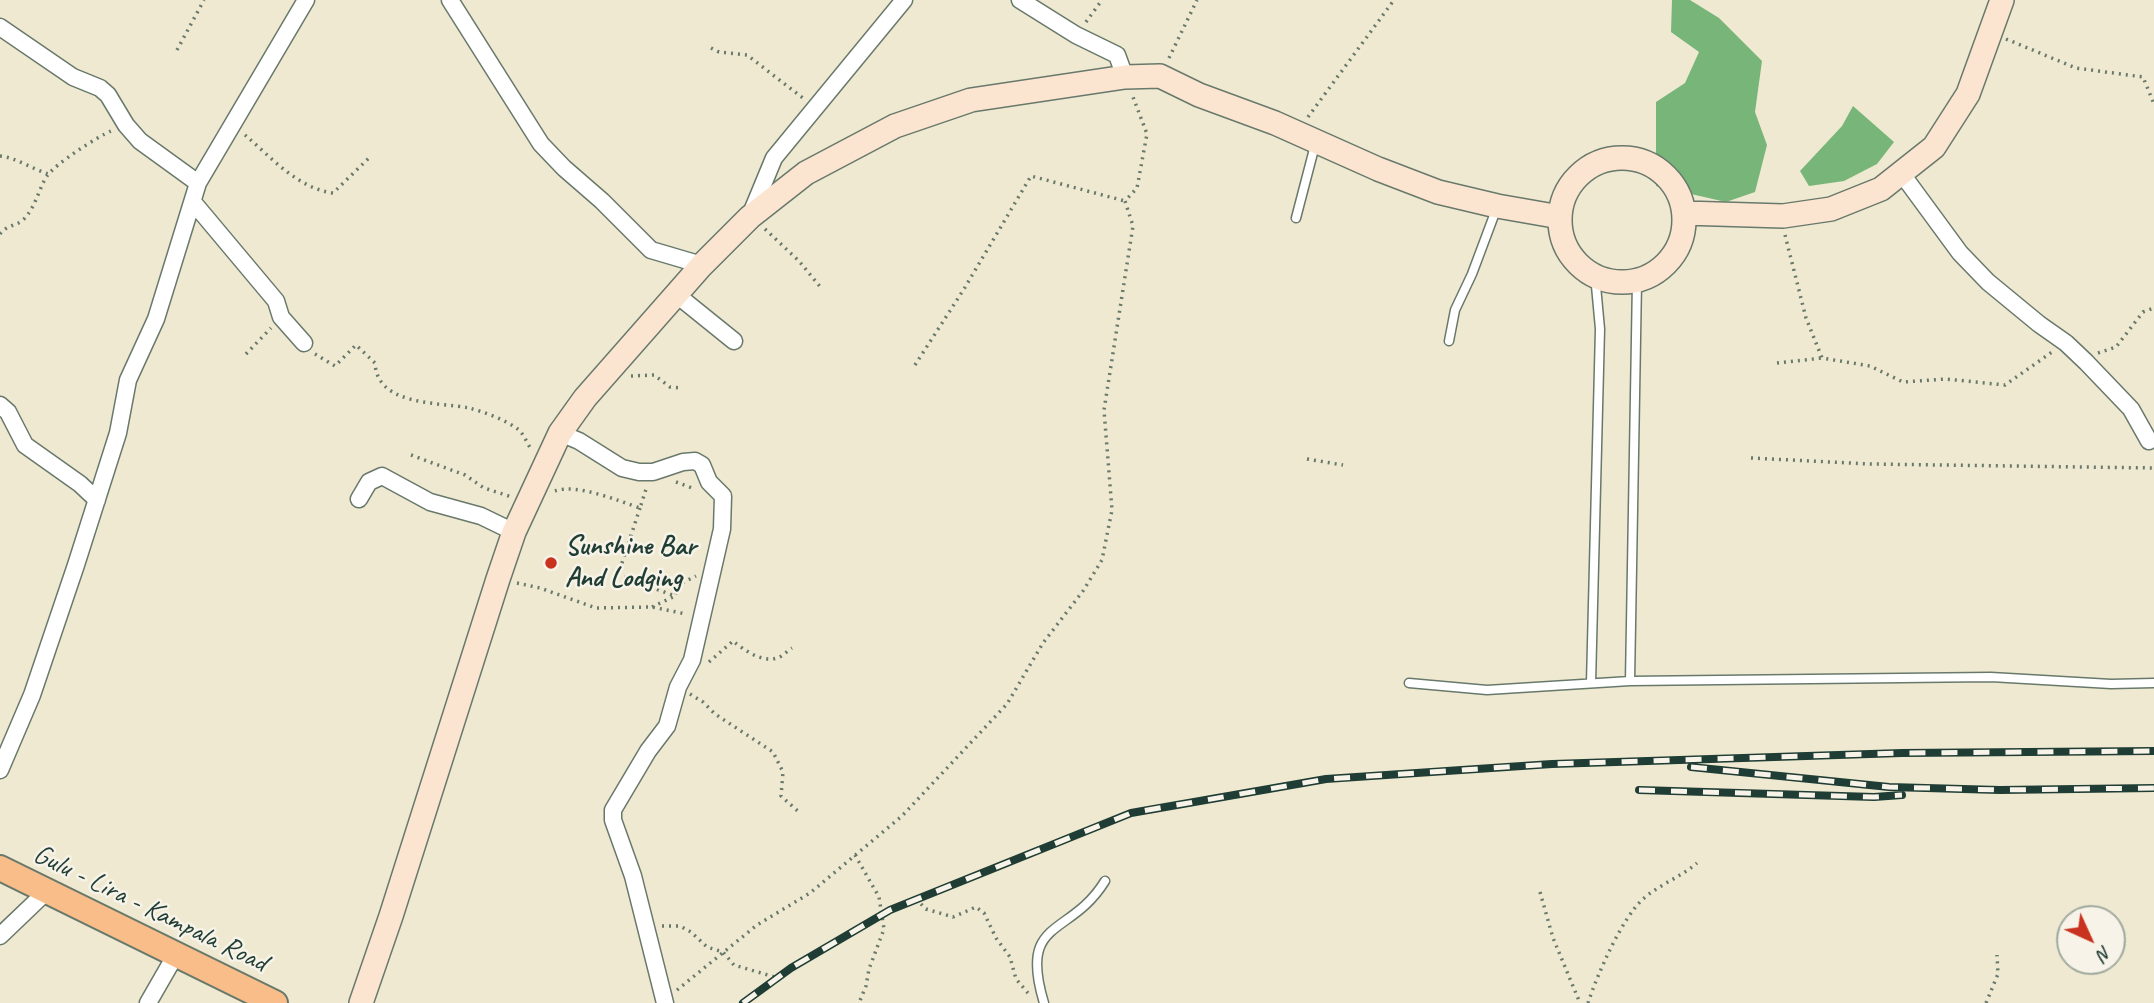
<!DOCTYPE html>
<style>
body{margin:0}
#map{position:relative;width:2154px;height:1003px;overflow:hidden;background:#efe9d1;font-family:Caveat,sans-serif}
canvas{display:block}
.north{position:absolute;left:2056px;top:905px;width:70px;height:70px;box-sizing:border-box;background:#f7f3e8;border:2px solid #a1aaa0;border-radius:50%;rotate:135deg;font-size:19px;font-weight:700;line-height:28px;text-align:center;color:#1f3d34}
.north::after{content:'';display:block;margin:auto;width:24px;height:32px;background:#c8321e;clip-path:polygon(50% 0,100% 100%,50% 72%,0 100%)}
</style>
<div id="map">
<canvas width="2154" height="1003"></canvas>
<div class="north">N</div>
</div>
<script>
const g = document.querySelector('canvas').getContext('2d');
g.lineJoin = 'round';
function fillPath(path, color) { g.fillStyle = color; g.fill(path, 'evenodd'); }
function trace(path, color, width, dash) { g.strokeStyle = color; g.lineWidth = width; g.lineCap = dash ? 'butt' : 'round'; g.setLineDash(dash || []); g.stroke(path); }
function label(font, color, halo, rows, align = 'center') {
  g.font = font + ' Caveat,sans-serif'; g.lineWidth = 5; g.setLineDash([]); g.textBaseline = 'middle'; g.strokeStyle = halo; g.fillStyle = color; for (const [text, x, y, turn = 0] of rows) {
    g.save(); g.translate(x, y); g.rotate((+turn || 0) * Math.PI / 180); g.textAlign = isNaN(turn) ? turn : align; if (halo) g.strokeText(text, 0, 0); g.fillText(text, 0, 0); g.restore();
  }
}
const forest = new Path2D(`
 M1672,0H1690L1719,18L1762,61L1755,112L1767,145L1755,192L1726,202L1656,186V102L1685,83L1699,52L1671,32Z
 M1853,106L1894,142L1877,164L1844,181L1809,186L1800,171L1842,126Z`);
const path = new Path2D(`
 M1086,22L1102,0
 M2006,39L2076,68L2143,77L2154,104
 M711,48L719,52L747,55L803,98
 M177,50L204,0
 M1169,58L1197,0
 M1308,117L1394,0
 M245,135C271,157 297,188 333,193L370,157
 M0,156C14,157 33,169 48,174
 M765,229L799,261L822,289
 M0,234C7,225 16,226 23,220C36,207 38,190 47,176C55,164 97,137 111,131
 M1785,235L1806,318L1822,358L1870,366L1903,382L1946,379L2005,385L2052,352
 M2098,353L2116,347L2143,312L2154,308
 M246,354L271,328
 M315,354L335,366L356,345L375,363C377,406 438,402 469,408C485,412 506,420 519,430C524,435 527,443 531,449
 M1777,363L1822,358
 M915,365L964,289L1031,176L1125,201
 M631,376L654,375L670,387L682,388
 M411,455L465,475L484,488L512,497
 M1751,458L1870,464L2154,468
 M1307,459L1343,465
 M676,482L695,489
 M555,491C576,483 619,501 640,508L647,486
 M640,508L618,575L675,596L680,584L696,576
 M517,583L540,588L596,608L652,607L686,614
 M652,607L675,596
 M709,662L733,641C744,650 762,663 777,658C782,657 788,650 792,648
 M690,694L703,702L715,714L773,752L783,772L781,796L800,813
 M855,855L879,897L884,929L869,969L866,986L859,1003
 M1540,892L1553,938L1580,1003
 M916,899L926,909L953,917L976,907L984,913L996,938L1010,957L1016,979L1028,993
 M662,926H680L691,932L707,947L723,952L734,965L778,978
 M677,990L757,925L810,893L902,816L1007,704L1043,643L1083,591L1102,560L1112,510L1104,410L1133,226L1125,201L1137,188L1147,134L1133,97
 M1588,1003C1597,975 1622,918 1643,899C1660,884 1681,877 1697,863
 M1986,1003L1998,974L1997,955`);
const lane = new Path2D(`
 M1296,218L1314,149L1310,144
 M1449,341L1455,310L1472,274L1496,210
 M1630,681L1637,281
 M1409,683L1487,690L1630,681L1991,677L2111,684L2154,683
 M1591,683L1600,329L1595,275
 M1044,1003C1018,917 1070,938 1105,881`);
const street = new Path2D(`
 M450,0L541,144L564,168L602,201L651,250L702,265
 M1020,0L1076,35L1117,55L1125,77
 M0,27L73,77L100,88L108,95L126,125L140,141L198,183
 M1902,174L1960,253L1988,282L2039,324L2066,343L2086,362L2131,409L2149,441
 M193,202L276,301L281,317L304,343
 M750,216L774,158L904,0
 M677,295L734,341
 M0,405L8,412L25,445L80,484L97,500
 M560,433L579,441L622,468L639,472H653L683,462L695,461L702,465L709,482L723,496L722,529L692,660L678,687L667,726L648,751L613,810V820L633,876L665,1003
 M359,499L369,482L382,476L430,502L481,516L514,532
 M0,770L32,695L76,565L118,433L128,380L156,319L198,183L306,0
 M0,936L46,892
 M148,1003L175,956`);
const secondary = new Path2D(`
 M1560 220a62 62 0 1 1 124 0a62 62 0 1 1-124 0Z
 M1684,213L1783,216L1831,209L1881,189L1934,147L1968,94L2002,0
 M361,1003L391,916L498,579L514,532L560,433L585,398L702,265L750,217L806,173L895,126L971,100L1125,77L1160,76L1199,95L1275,123L1378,169L1438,192L1497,206L1560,217`);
const primary = new Path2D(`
 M0,868L275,1003`);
const rail = new Path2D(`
 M1691,767L1889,787L2000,790L2154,788
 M1639,790L1874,797L1902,795
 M743,1003L791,968L890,910L1131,813L1326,779L1552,764L1902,753L2154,751`);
const markers = [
 [551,563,7,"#c8321e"]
];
const poiNames = [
 ["Sunshine Bar",565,547],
 ["And Lodging",565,579]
];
const streetNames = [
 ["Gulu - Lira - Kampala Road",150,909,26]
];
fillPath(forest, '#77b678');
trace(lane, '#68796b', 11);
trace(street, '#68796b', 19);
trace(secondary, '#68796b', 26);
trace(primary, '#68796b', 28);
trace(path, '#68796b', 3.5, [2, 5]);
trace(lane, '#fff', 8);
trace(street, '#fff', 16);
trace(secondary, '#fce5d0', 23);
trace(primary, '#f8bd89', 24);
trace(rail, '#1f3d34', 8);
trace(rail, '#f7f3e8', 5, [16]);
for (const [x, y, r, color] of markers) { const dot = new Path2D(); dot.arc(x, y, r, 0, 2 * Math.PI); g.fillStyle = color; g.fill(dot); trace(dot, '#f7f3e8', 2.5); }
label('bold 28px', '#1f3d34', '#f7f3e8', poiNames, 'left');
label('28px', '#1f3d34', '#f7f3e8', streetNames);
</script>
